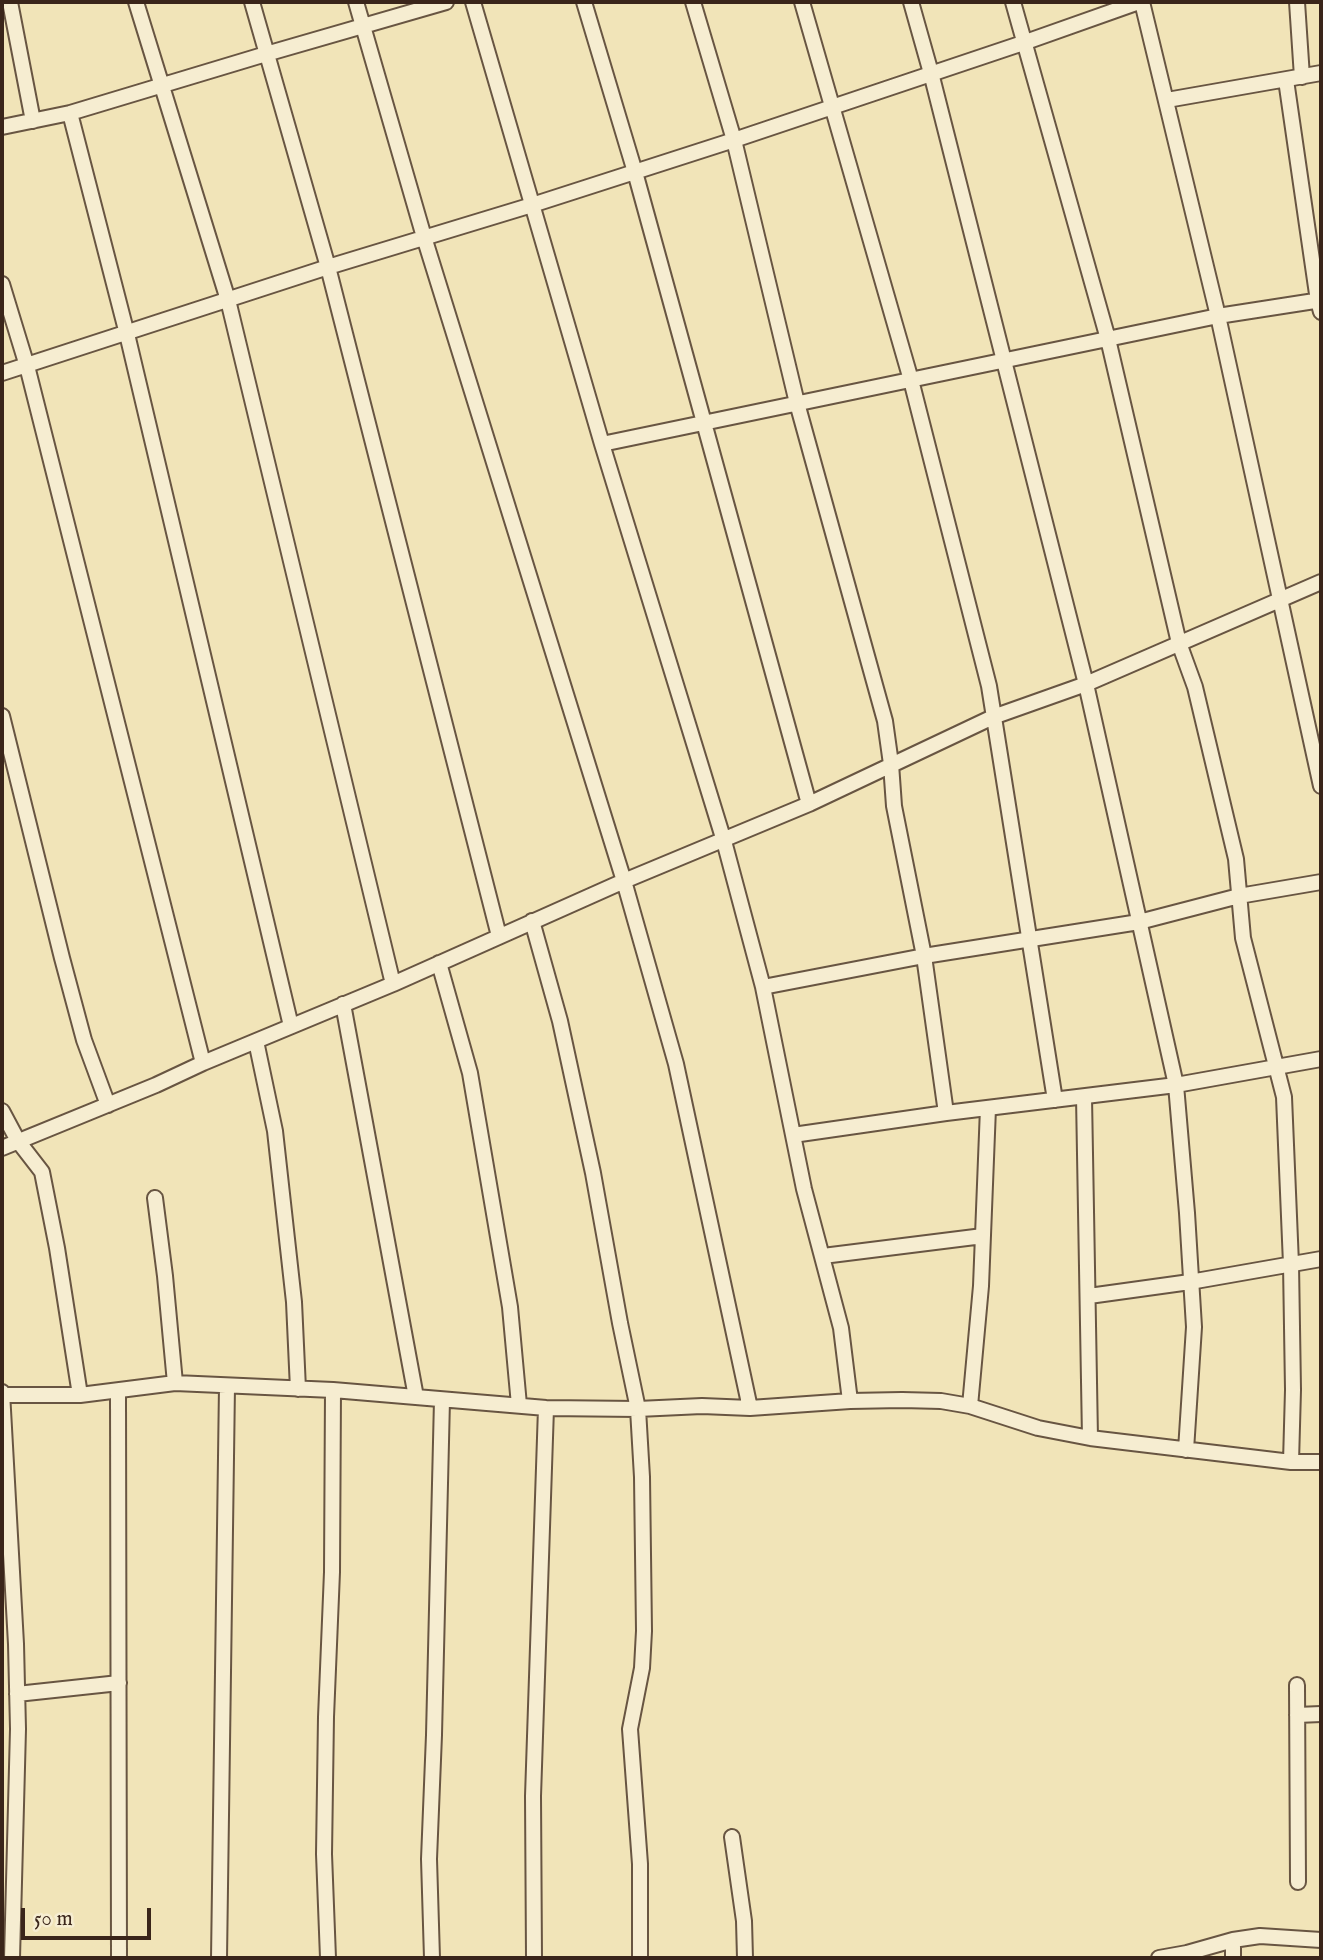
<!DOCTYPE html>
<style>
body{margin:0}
#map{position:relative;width:1323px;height:1960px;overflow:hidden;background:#f1e4b8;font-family:"IM FELL English",serif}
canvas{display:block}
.frame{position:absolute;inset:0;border:4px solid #3a251a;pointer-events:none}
.scale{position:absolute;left:21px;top:1908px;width:130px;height:32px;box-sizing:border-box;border:4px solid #3a251a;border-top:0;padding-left:9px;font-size:21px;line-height:24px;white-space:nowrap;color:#3a251a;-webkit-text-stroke:5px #f6edd1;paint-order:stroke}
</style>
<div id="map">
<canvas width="1323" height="1960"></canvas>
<div class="frame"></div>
<div class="scale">50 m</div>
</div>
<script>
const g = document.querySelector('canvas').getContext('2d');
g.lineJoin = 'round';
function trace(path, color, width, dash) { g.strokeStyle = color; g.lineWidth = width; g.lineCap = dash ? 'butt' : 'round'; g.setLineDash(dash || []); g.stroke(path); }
const street = new Path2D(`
 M10,2L33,121
 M136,2L228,300L393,984
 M252,2L328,267L499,936
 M356,2L424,237L624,881L676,1064L750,1408
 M473,2L602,444L724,841L763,987L793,1135L946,1113L1176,1085L1321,1059
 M584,2L635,172L809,804
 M693,2L734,140L797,403L885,721L891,764L894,806L924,956L946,1113
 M802,2L911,380L989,686L1055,1100
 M911,2L931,73L1086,684L1176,1085L1187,1213L1194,1327L1186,1450
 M1013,2L1108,339L1179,643L1195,687L1236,859L1243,938L1284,1097L1291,1264L1293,1390L1291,1462
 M1142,2L1218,316L1321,786
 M1297,2L1302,77
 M1286,80L1318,301L1321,312
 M1167,100L1321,73
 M70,113L127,334L291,1026
 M2,127L70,113L266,54L446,2
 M2,284L27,366L203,1063
 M2,373L328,267L532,205L734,140L1023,43L1139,2
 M602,444L1218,316L1321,300
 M2,716L62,958L84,1040L108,1105
 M532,921L560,1021L593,1173L620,1323L638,1409L642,1477L644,1631L642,1668L630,1729L640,1864V1958
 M439,963L470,1073L510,1307L519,1405
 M763,987L924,956L1139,922L1239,896L1321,882
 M343,1004L416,1397
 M256,1041L275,1131L294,1302L298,1389
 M1084,1097L1090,1438
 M2,1111L18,1141L42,1172L57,1248L80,1395
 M793,1135L804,1189L841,1328L850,1401
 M2,1148L156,1085L203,1063L393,984L624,881L809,804L993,717L1086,684L1321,582
 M155,1198L165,1276L175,1383
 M823,1256L983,1236
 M1089,1296L1190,1282L1321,1259
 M118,1391L119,1958
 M2,1392L16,1644L18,1729L12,1958
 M2,1395H80L175,1383L333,1390L546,1408L638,1409L702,1406L750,1408L850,1401L902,1400L941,1401L970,1406L1038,1428L1090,1438L1291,1462H1321
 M970,1406L981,1286L988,1108
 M1297,1685L1298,1882
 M17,1694L119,1683
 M1297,1715L1321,1714
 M732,1837L744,1921L745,1958
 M1233,1940V1958
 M219,1958L227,1386
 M328,1958L324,1854L326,1717L332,1572L333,1390
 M432,1958L429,1859L434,1735L442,1400
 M534,1958L533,1796L546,1408
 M1159,1958L1187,1953L1233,1940L1260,1936L1321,1940`);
trace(street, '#685542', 18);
trace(street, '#f6edd1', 14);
</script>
